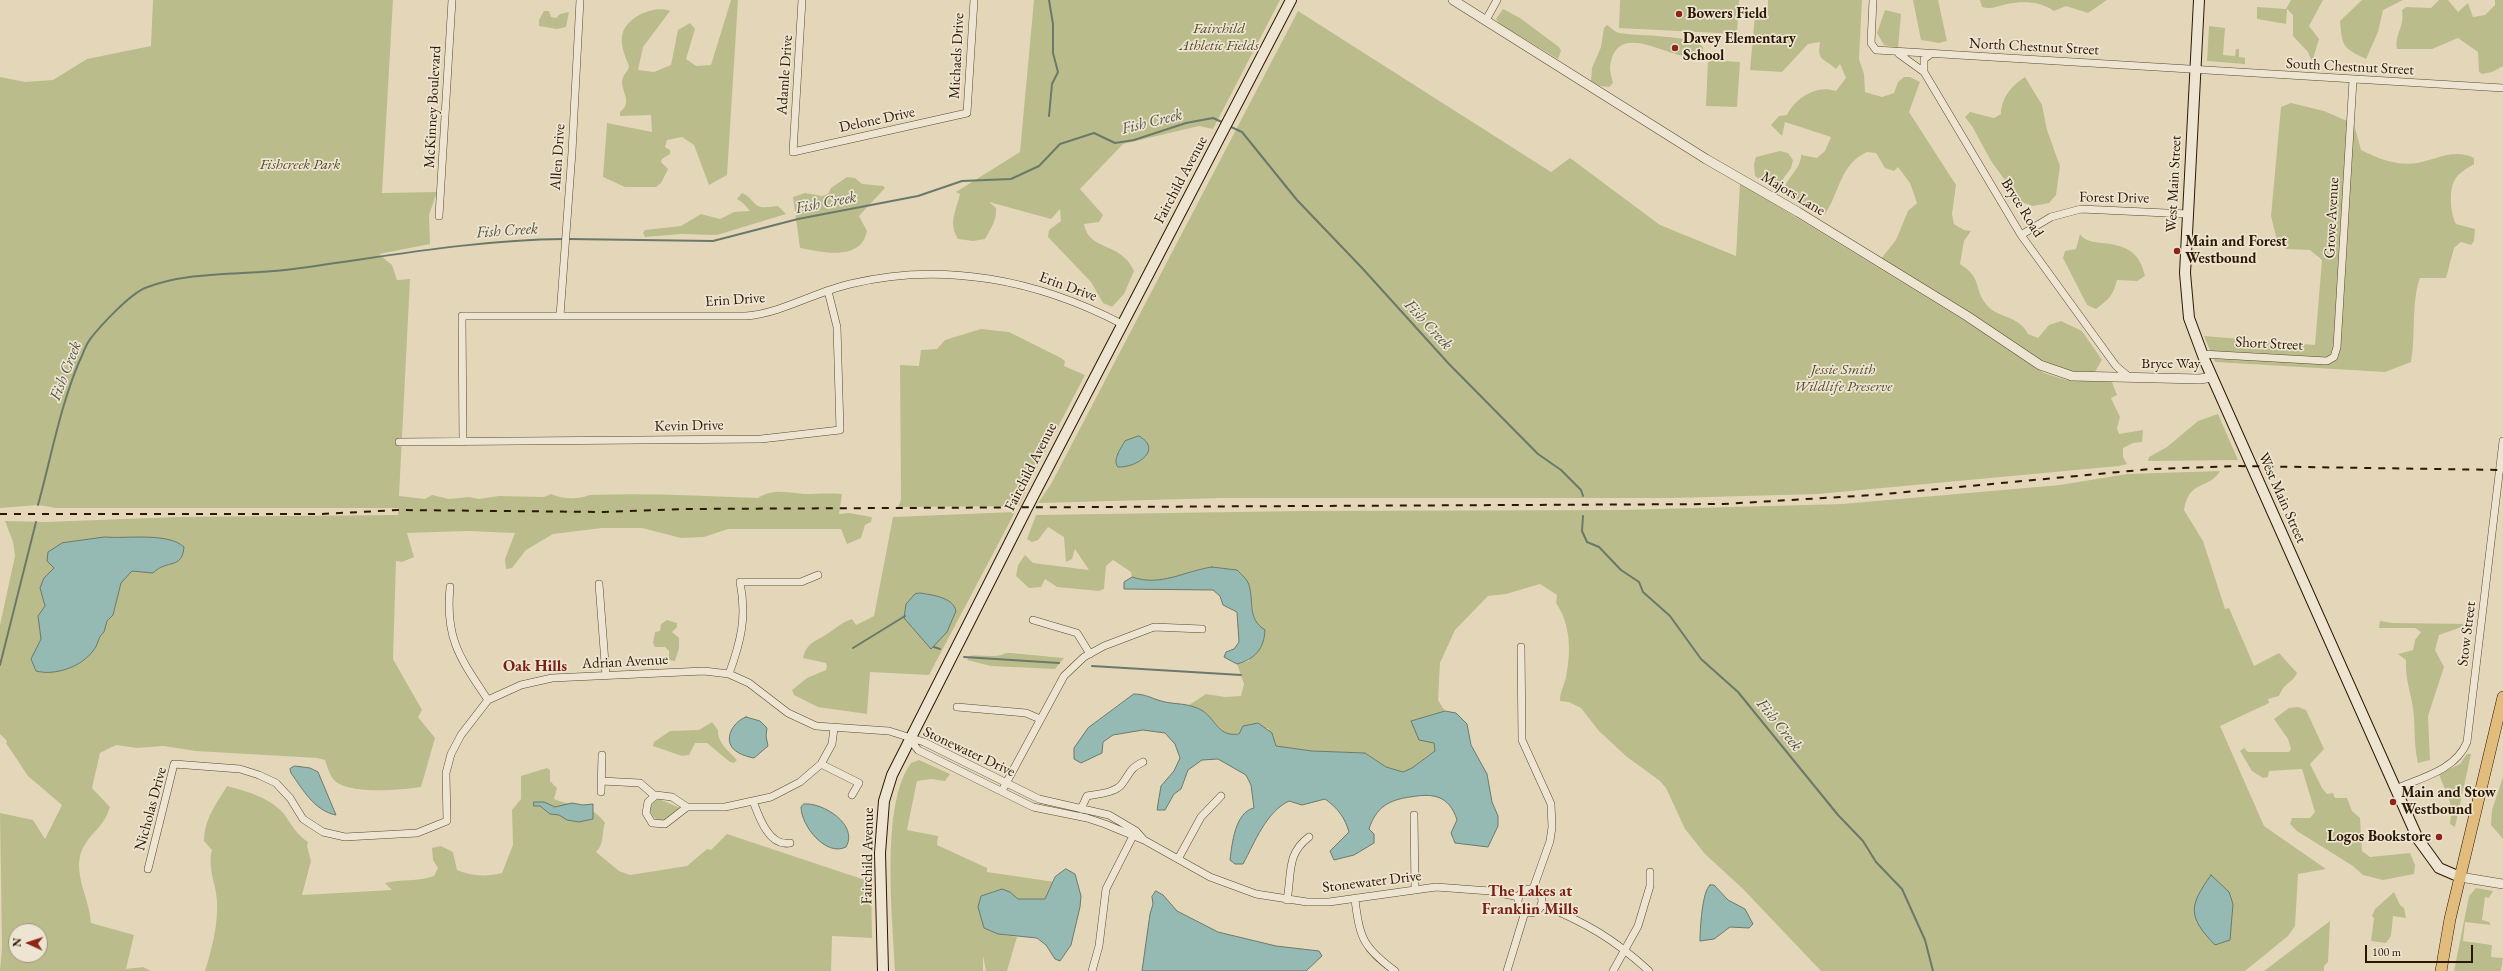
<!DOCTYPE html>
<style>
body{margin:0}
#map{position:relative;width:2503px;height:971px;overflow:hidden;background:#e4d7b9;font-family:"EB Garamond",serif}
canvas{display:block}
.north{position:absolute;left:8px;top:923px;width:40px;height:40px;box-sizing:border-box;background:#ede5d2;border:1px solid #a0937e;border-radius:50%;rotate:273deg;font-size:11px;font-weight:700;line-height:16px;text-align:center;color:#2c1800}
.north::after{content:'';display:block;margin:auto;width:14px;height:18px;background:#8f2418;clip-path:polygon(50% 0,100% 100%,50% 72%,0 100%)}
.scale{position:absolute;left:2365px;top:945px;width:108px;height:18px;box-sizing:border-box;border:2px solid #2c1800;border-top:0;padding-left:5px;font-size:12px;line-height:14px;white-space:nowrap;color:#2c1800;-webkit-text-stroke:3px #ede5d2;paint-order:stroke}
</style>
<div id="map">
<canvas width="2503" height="971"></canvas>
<div class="north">N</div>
<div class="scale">100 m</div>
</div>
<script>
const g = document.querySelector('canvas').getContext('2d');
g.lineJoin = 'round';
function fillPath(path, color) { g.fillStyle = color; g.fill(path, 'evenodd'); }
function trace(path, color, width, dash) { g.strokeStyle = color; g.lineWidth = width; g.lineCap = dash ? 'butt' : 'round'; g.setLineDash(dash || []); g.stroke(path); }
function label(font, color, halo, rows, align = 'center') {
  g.font = font + ' "EB Garamond",serif'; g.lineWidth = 3.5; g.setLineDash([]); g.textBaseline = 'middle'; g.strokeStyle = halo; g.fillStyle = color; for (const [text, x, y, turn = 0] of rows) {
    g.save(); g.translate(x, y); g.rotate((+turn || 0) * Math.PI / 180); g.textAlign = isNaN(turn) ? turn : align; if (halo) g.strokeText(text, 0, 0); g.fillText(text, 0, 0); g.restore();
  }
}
const green = new Path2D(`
 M153,0H393L382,193L437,192L429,215L430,244L379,254L392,265L397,280L410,279L399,496L425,499L432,495L449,499L469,497L479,499L499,496L544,497L551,494C562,499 578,500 589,495C646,493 702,496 758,498C774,488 786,493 804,494C816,494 829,493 842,494L839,514L849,513L872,517L871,522L865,525L861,538L847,544L841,529H728L704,537L681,538L642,528H602L553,534L526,550L512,568L506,569L505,559L515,533L468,531L407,533L414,557L402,562L396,561L393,659L422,710L418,717L435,738L421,787C402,790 348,795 334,780C330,776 327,766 325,760L317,758L196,751L163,746L137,748L116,745L100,753L92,788L110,807C104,827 92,831 83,848C71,871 90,899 91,923L134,935L126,969L143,967L151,971H0L2,947L0,813L33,820L45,839L62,805L28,776L6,743L7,741L0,734V625L15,556L13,542L5,521L45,522L177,517L398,515V508H56L38,505L0,508V77L25,82L53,80L87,59L151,46ZM16,931H40V955H16Z
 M731,0H738L727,175L709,185L694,145L682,137L667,140L665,147L670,150V154L662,159L661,162L668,169L661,183L656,187H625L603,177L607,123L652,132L651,115L620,116V112C632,103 623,94 622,83C622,74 628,73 629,66C625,57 619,42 623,32C629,16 655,5 670,11L643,47L638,70L654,72L671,65L678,30L690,23L695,29L686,59L696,66L711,65Z
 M1034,0H1280L1213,129L1199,126L1123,144L1080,189L1103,215L1099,222L1084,224C1089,252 1121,241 1134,271L1124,294L1112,307L1103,303L1091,282L1048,237L1049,230L1061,221L1060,209L1051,219L989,202L996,208C997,220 991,228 985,239L973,241L958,239C948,223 956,211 960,194L956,192L1020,152Z
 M1620,0H1739L1737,34L1619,28Z
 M1768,0H1862L1859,59L1864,74L1865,92L1882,97L1894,93L1898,82L1904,77H1910L1920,82L1909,112L1956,185L1952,214L1954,224L1964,230L1971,231L1964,241L1960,264C1983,279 1973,287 1986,304C1997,319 2018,314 2028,334L2038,338L2049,325L2061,321L2082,331L2102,360L2093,375L2073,373L2041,361L1880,260L1896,240L1908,211L1917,203L1910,183L1898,167L1894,171L1885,168L1876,153L1867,152C1840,164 1840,192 1825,214L1783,193C1785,178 1801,170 1801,155L1817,158L1825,151L1831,137L1785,122L1782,136L1771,125L1779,116L1787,115C1795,98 1817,84 1836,91L1846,78L1840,64L1836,69C1823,57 1817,62 1820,42L1808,44L1782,72L1750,70L1755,15L1768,7Z
 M1913,0H1938L1947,41L1939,43L1921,40Z
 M1980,0H2107L2088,13L2066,6L2054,11C2040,1 2023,1 2007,4C1998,6 1991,10 1982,7Z
 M2291,0H2323L2309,26L2319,39L2312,62L2308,52L2293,36V15L2287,9L2286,24L2257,19V7L2286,9Z
 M2362,0H2403L2383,10L2378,32L2366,59C2343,48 2342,47 2340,21Z
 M2439,0H2448L2458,12L2468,3L2473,17L2485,15L2495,5V0H2503V66L2492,72L2482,74L2479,72L2478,52L2458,38L2432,49H2397C2394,34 2405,28 2402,10L2406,7L2431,8Z
 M1503,9L1520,18L1559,47L1561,51L1558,59L1500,24L1496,19Z
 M1885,10L1901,14L1898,48L1884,45L1877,33Z
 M544,11H549L551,17L556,18L560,14L569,12L566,27L557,29L539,26V20Z
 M1298,11L1551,172L1570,158L1660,225L1736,256L1740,183L1972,325L2044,373L2066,380L2112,382L2117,395L2111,398L2120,417L2117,428L2119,434L2143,430L2142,442L2133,443L2123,448V457L2127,464L2119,466L1818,494L1673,498H1224L1038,503L1051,484Z
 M1607,25C1612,28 1614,32 1620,33C1635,36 1696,35 1703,47V53C1684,70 1631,23 1614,53C1612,57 1610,63 1610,68C1610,73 1612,78 1613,83L1609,87L1600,86L1591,81L1592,68L1601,47L1604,28Z
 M2209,26L2225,28L2223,55L2235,56L2236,49H2239V57L2245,58V64L2207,61Z
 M1708,60L1740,62L1737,107L1706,106Z
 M2025,77L2042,105L2047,130L2060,166L2056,195L2049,203L2033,206L2021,202L1991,161L1972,126L1965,117L1970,112L1994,118L2001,114C2001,98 2012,85 2025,77Z
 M2291,103L2324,111L2354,124L2361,150C2380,159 2395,166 2417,163C2436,160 2453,148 2474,158V164C2466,169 2456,174 2453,184C2449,194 2451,215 2456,224L2475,229L2474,241L2471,245L2461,242L2454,248L2446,278H2420C2411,302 2416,336 2411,362L2385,372L2215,362L2204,336L2315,345L2322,260L2310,250L2286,249L2277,241L2271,216L2281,107Z
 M1780,151L1788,153L1793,160L1791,168L1775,190L1755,176L1754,164L1756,157Z
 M847,177L855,178L862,184L883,186L885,188L859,216L867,231C861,262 821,252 800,248L793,197L805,193L822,196L828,194L831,188Z
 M742,193C751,196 753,205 761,207C766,208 773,206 778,206L786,214L717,235L681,234L645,237L643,233L645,230L681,226L701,214L720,219L734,212L750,211L743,203L737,199Z
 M2080,234C2090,252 2136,230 2145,276L2137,281L2117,280C2113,296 2109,299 2096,309L2087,305L2063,258L2065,251L2076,249Z
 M981,329L1009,332L1061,358L1065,361L1064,366L1085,375L1029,483L1019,506L898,507L901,500L900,365L919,366L921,350L937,349L945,340Z
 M2218,414L2238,460L2148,461L2149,457L2167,447L2198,421Z
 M2220,471C2209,490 2189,479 2184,510L2203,541L2225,609L2229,608L2254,666L2279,653L2297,673C2292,684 2285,681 2279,696L2268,699L2269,703L2220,726L2264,826L2326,869L2298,874L2295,926L2288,936L2245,971H1821L1743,889L1705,854L1685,829L1666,788L1660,781L1627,757L1599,731L1581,708L1569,702L1560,701C1560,691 1564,686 1566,677C1571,652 1571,625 1556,603L1557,595L1540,584L1506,594L1488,596L1455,630L1440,663L1438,700L1445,711L1411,721L1434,743L1435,751L1412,768L1403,772L1386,767L1365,753L1312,751L1276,746L1268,728L1230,735L1222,731L1203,711L1187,704L1189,705L1206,694L1225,697L1241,696L1244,684L1237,664L1249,661L1261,627L1256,623L1253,613L1249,586L1237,570C1225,568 1213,566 1200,569C1176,575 1158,586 1132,577L1131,572L1113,560L1106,566L1104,589L1099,591L1057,587L1045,579L1041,587L1029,588L1016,576L1018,565L1025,555L1033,563L1089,570L1075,549L1072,559L1066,562L1064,537L1048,527L1038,540L1032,542L1027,539L1036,515L1301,511L1621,510L1842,504L2060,485L2127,474Z
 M1015,512L929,675L870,672L867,714L818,707L794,695L792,690L807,678L826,670L827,666L826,663L803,658C807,641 818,641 830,632C837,627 843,622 852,619L856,625L874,616L893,517Z
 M667,620L677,623V627L672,632L679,638V648L675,661L669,660V651L665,647H655L653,643L655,632L660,631L661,624Z
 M2380,621L2392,623L2470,624L2439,635L2435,650L2444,667L2428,716L2430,760L2418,763C2413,743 2416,722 2412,702C2409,687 2405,675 2406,660L2398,654L2413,650L2415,640L2421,632L2415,628H2379Z
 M1006,653H1011L1064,658L1055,669L991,666L967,660L969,656C981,654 995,659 1006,653Z
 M2298,707L2306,710L2324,749L2310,764L2322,788L2327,794L2333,793L2335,798H2347L2352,811L2360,818L2362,851L2370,857L2410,853L2415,865L2414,874L2383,880L2363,875L2353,866L2297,831L2290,824L2292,818H2310L2315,812L2302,769L2269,771L2268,777L2263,778L2252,771L2240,751L2244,748L2248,752H2289L2291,749L2288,739L2274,719L2289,708Z
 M712,722L718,730C717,743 730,752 737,760L734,763L730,762L707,743H695L689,755L682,756L653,746L654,742L670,731L699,730Z
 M2467,754H2471L2455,827L2450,824C2454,801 2446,794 2439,774L2460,764Z
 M919,760L950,774L945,781L931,779L917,781L907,830L938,836L937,845L987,868V872L1055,882L1049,890L1047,897L1043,899H1018L997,890L981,896L984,928L998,934L1017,937L1007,971H986L983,956V971H895C893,919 880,805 911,763Z
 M547,768L550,770V781L557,788L554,799C573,807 591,803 605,823C601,835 605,843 596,852L619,871L630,875L687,866L707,849L711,850L727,834L871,882L872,938L832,936L831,971H205C212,948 218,926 217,901C216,883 207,868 212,850L204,841C204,819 217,803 227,786C246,791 271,798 284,814C292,825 296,834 308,842L307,846L311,861L302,895L392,890L385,883C401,879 418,882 434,876L438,868L433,860L432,848L441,846L453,852L457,870C470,876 487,877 502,873L513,845L512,810L521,799V776Z
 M2503,777V839L2491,825L2492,810Z
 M659,799L680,808L665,820H658C648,815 648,803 659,799Z
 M2476,888L2493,891L2489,898L2485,897L2482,920L2489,922L2491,925L2465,922L2463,941L2492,945L2491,957L2503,958L2501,971H2454L2469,896Z
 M2394,892L2400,905L2404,908L2406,918L2393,916L2391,936L2386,943L2371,941L2374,918L2372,916L2375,909Z
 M2330,921L2328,962L2324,966V971H2264Z`);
const water = new Path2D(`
 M1139,436C1164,450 1136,468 1118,467C1112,460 1121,448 1125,441Z
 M105,537C126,539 168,532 184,547C182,570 167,559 153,573L132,571L121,583L113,615L107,621L104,632C97,638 99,644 93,651C81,667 55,676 36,671L31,659L41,639L38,616L45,606L40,588L44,578L54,568L47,561L48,552L62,543Z
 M1212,567L1237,570C1242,575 1247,579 1249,585C1254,601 1247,619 1265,630C1264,649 1255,659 1237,664L1224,657L1226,652L1234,649L1239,642L1237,612L1223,605L1220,596L1213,590L1124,589V582L1132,577C1161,587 1184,571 1212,567Z
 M920,593C932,595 953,597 956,611L947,632L931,649L904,618L906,604L915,594Z
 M1134,694C1145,694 1151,698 1161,701C1174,705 1188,702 1203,711C1217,721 1218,737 1239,734L1243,726L1258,723L1272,733L1276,746L1312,751L1365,753L1386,767L1403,772L1412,768L1435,751L1434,743L1419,740L1411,721L1445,711L1456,713L1467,724L1471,745L1487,774L1492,802L1498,816V826L1488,847L1455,843L1451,833L1457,820C1449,795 1433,793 1410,797C1389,800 1376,807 1369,829L1374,834V843L1354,855L1334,860L1330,851L1349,832C1345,818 1338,808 1325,799L1302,805L1289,801C1266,812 1255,842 1243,864H1235L1230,860C1232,844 1235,812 1254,808L1251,785L1246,775L1218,759L1202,760L1188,770L1181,789L1174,794L1165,810H1157L1161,786L1174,771L1180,758L1175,744L1165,733L1143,730L1113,735L1103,742L1102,753L1081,763L1074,759V748L1088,728Z
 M746,717L760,721L767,728L766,736L768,746L754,758C738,755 723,747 732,729C736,723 739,720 746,717Z
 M295,766L310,768L318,772L336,815C315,811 303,790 291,773L290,769Z
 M534,802H544L555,807L572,803L583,805L593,804V819L579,822L567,820L559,815L550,814L540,806H534Z
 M804,804C823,802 859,825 846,847C826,857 801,826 801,807Z
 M1066,869L1075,874L1081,896L1080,907L1071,945L1060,961L1055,959L1046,945L1037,938L998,934L984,928L978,907L981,896L1002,889L1010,892L1018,899H1045L1055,877Z
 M2211,875L2229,892L2233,904L2230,940L2215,945C2187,916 2189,906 2211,875Z
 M1710,885H1714L1728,900L1745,909L1753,924L1749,928L1730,927L1714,939L1700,941C1700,930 1702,891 1710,885Z
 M1156,891L1163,895L1177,911L1218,932L1276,946L1319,951L1322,956L1306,971H1142L1150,914L1153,904L1152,897Z`);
const stream = new Path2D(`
 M1049,0L1053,24V53L1058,72L1052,84L1049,116
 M1229,126L1242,132L1297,200L1363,269L1449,364L1538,454L1561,470L1581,490L1583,496
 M568,239L713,241L798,219L918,196L962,181L1011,179L1039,166L1060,144L1094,133L1115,143L1134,140L1186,123L1213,118L1224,123
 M38,505C51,458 60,407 79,362C83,355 85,345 91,338C102,324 129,295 145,288C189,271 239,275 285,270C378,258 469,240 564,239
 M1583,516L1582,531L1587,542L1599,547L1621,570L1639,582L1643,592L1670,616L1701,659L1738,692L1838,815L1863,841L1876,862L1902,889L1925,940L1933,971
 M934,647L940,649
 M853,648L905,616
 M964,657L1059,663
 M0,665L36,522
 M1092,666L1241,675`);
const minor = new Path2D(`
 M802,0L793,152L967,113L974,0
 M1873,0L1871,43L1876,50L2503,88
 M1486,20L1497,0
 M1899,54L1924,72L2021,235L2116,366L2129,377
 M1924,72V59L1931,54
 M439,216L452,0
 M2021,235L2051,217L2081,209L2188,214
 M560,316L572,152L580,0
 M2202,354L2327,361L2334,357L2337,347L2353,80
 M399,442L761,439L840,430L837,327L828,291
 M463,442L462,316H746C782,313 815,292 850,284C943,261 1038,280 1122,324
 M599,584L606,676
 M450,587C445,639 460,658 488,700
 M1033,620L1077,633L1090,654
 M1521,647L1522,740L1551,804L1552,827L1550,841L1533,889
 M729,674C741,641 747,617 740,582H801L818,575
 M957,707L1026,713L1040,719
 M909,738L918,750L1033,807L1087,818L1105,824L1144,840L1210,877L1256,894L1307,902H1329L1436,887L1490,891L1519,897
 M821,764L859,783L852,795
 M601,781L640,783L655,796
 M1004,787L1064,676L1084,657L1104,646L1154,627L1202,629
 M2395,789C2421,778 2456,770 2467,742L2503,441
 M601,792L602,755
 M753,801C759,817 769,847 790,843
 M687,807L672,797L656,795L648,802L646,813L652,823L665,824L687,807H725L771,797L800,782L821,764L832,744L834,728
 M1081,809L1087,796C1098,794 1115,793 1122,784C1131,772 1129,769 1143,762
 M1414,815L1415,890
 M1178,859L1201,817L1221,796
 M148,869L174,764L240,769L259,775L276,783L290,798L303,819L323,832L345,837L417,833L447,821L446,773L451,754L461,735L488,700L521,685L552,678L704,671L729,674L749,683L788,713L816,726L889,731L924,742L1039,799L1109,815L1136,831L1144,840
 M1518 901a12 12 0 1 1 24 0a12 12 0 1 1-24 0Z
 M1287,900C1292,874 1286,854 1309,837
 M1355,900C1360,939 1363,947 1395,971
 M1541,904C1586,923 1613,938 1649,971
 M1092,971L1099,946L1106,889L1134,834
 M1507,971L1525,912
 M1613,971L1638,926L1650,886V872`);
const tertiary = new Path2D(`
 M1453,0L1706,159L1798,212L1967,316L2040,365L2072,376L2200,379L2212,377
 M2460,877L2503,884`);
const secondary = new Path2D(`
 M2199,0L2185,273L2189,318L2205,361L2418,839L2439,868L2460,877
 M883,971L880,853L884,801L892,775L1027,508L1291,0`);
const primary = new Path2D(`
 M2441,971L2450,919L2503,697`);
const rail = new Path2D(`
 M0,514H321L398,510L604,512L683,509L1723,504L1874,495L2151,469L2236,466L2503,470`);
const markers = [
 [1679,14,4,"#8f2418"],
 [1675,48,4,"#8f2418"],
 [2177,251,4,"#8f2418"],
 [2393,802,4,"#8f2418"],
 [2439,837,4,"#8f2418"]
];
const poiNames = [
 ["Bowers Field",1687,14],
 ["Davey Elementary",1683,39],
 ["School",1683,56],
 ["Main and Forest",2185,242],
 ["Westbound",2185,259],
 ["Main and Stow",2401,793],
 ["Westbound",2401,810],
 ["Logos Bookstore",2431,837,"right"]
];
const parkNames = [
 ["Fairchild",1219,29],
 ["Athletic Fields",1219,46],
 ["Fishcreek Park",300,165],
 ["Jessie Smith",1843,370],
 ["Wildlife Preserve",1843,387]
];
const streetNames = [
 ["North Chestnut Street",2034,47,3],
 ["Michaels Drive",957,56,-87],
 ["South Chestnut Street",2350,67,3],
 ["Adamle Drive",785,75,-86],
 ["McKinney Boulevard",433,107,-87],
 ["Delone Drive",877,120,-12],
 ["Allen Drive",558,157,-86],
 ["Fairchild Avenue",1181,180,-62],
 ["West Main Street",2174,184,-87],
 ["Majors Lane",1793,194,31],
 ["Forest Drive",2114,198,1],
 ["Bryce Road",2022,208,58],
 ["Grove Avenue",2332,218,-87],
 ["Erin Drive",1068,287,20],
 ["Erin Drive",735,300,-4],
 ["Short Street",2269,344,3],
 ["Bryce Way",2171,364],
 ["Kevin Drive",689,426,-1],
 ["Fairchild Avenue",1031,467,-63],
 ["West Main Street",2282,498,66],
 ["Stow Street",2467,634,-83],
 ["Adrian Avenue",625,662,-3],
 ["Stonewater Drive",969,752,25],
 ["Nicholas Drive",151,809,-75],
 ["Fairchild Avenue",868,856,-89],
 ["Stonewater Drive",1372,882,-7]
];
const waterNames = [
 ["Fish Creek",1152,122,-14],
 ["Fish Creek",826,203,-11],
 ["Fish Creek",507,231,-4],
 ["Fish Creek",1428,325,47],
 ["Fish Creek",66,371,-69],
 ["Fish Creek",1779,725,51]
];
const neighbourhoodNames = [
 ["Oak Hills",535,667],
 ["The Lakes at",1530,892],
 ["Franklin Mills",1530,910]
];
fillPath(green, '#babd8b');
fillPath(water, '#95b9b3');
trace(water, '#6b796b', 1);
trace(stream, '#6b796b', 2);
trace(minor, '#5a482e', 8);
trace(tertiary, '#5a482e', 10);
trace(secondary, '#2c1800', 12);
trace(primary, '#2c1800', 12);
trace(minor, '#ede5d2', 7);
trace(tertiary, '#ede5d2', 9);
trace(secondary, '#ede5d2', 10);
trace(primary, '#e2bc7c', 11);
trace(rail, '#2c1800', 2, [7, 7]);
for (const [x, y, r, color] of markers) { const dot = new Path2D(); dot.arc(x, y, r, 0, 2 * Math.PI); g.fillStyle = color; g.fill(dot); trace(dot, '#ede5d2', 1.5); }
label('bold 15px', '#2c1800', '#ede5d2', poiNames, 'left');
label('italic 15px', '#574a2a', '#ede5d2', parkNames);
label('15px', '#2c1800', '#ede5d2', streetNames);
label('italic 16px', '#51503f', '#ede5d2', waterNames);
label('bold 16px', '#7a1f14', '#ede5d2', neighbourhoodNames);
</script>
